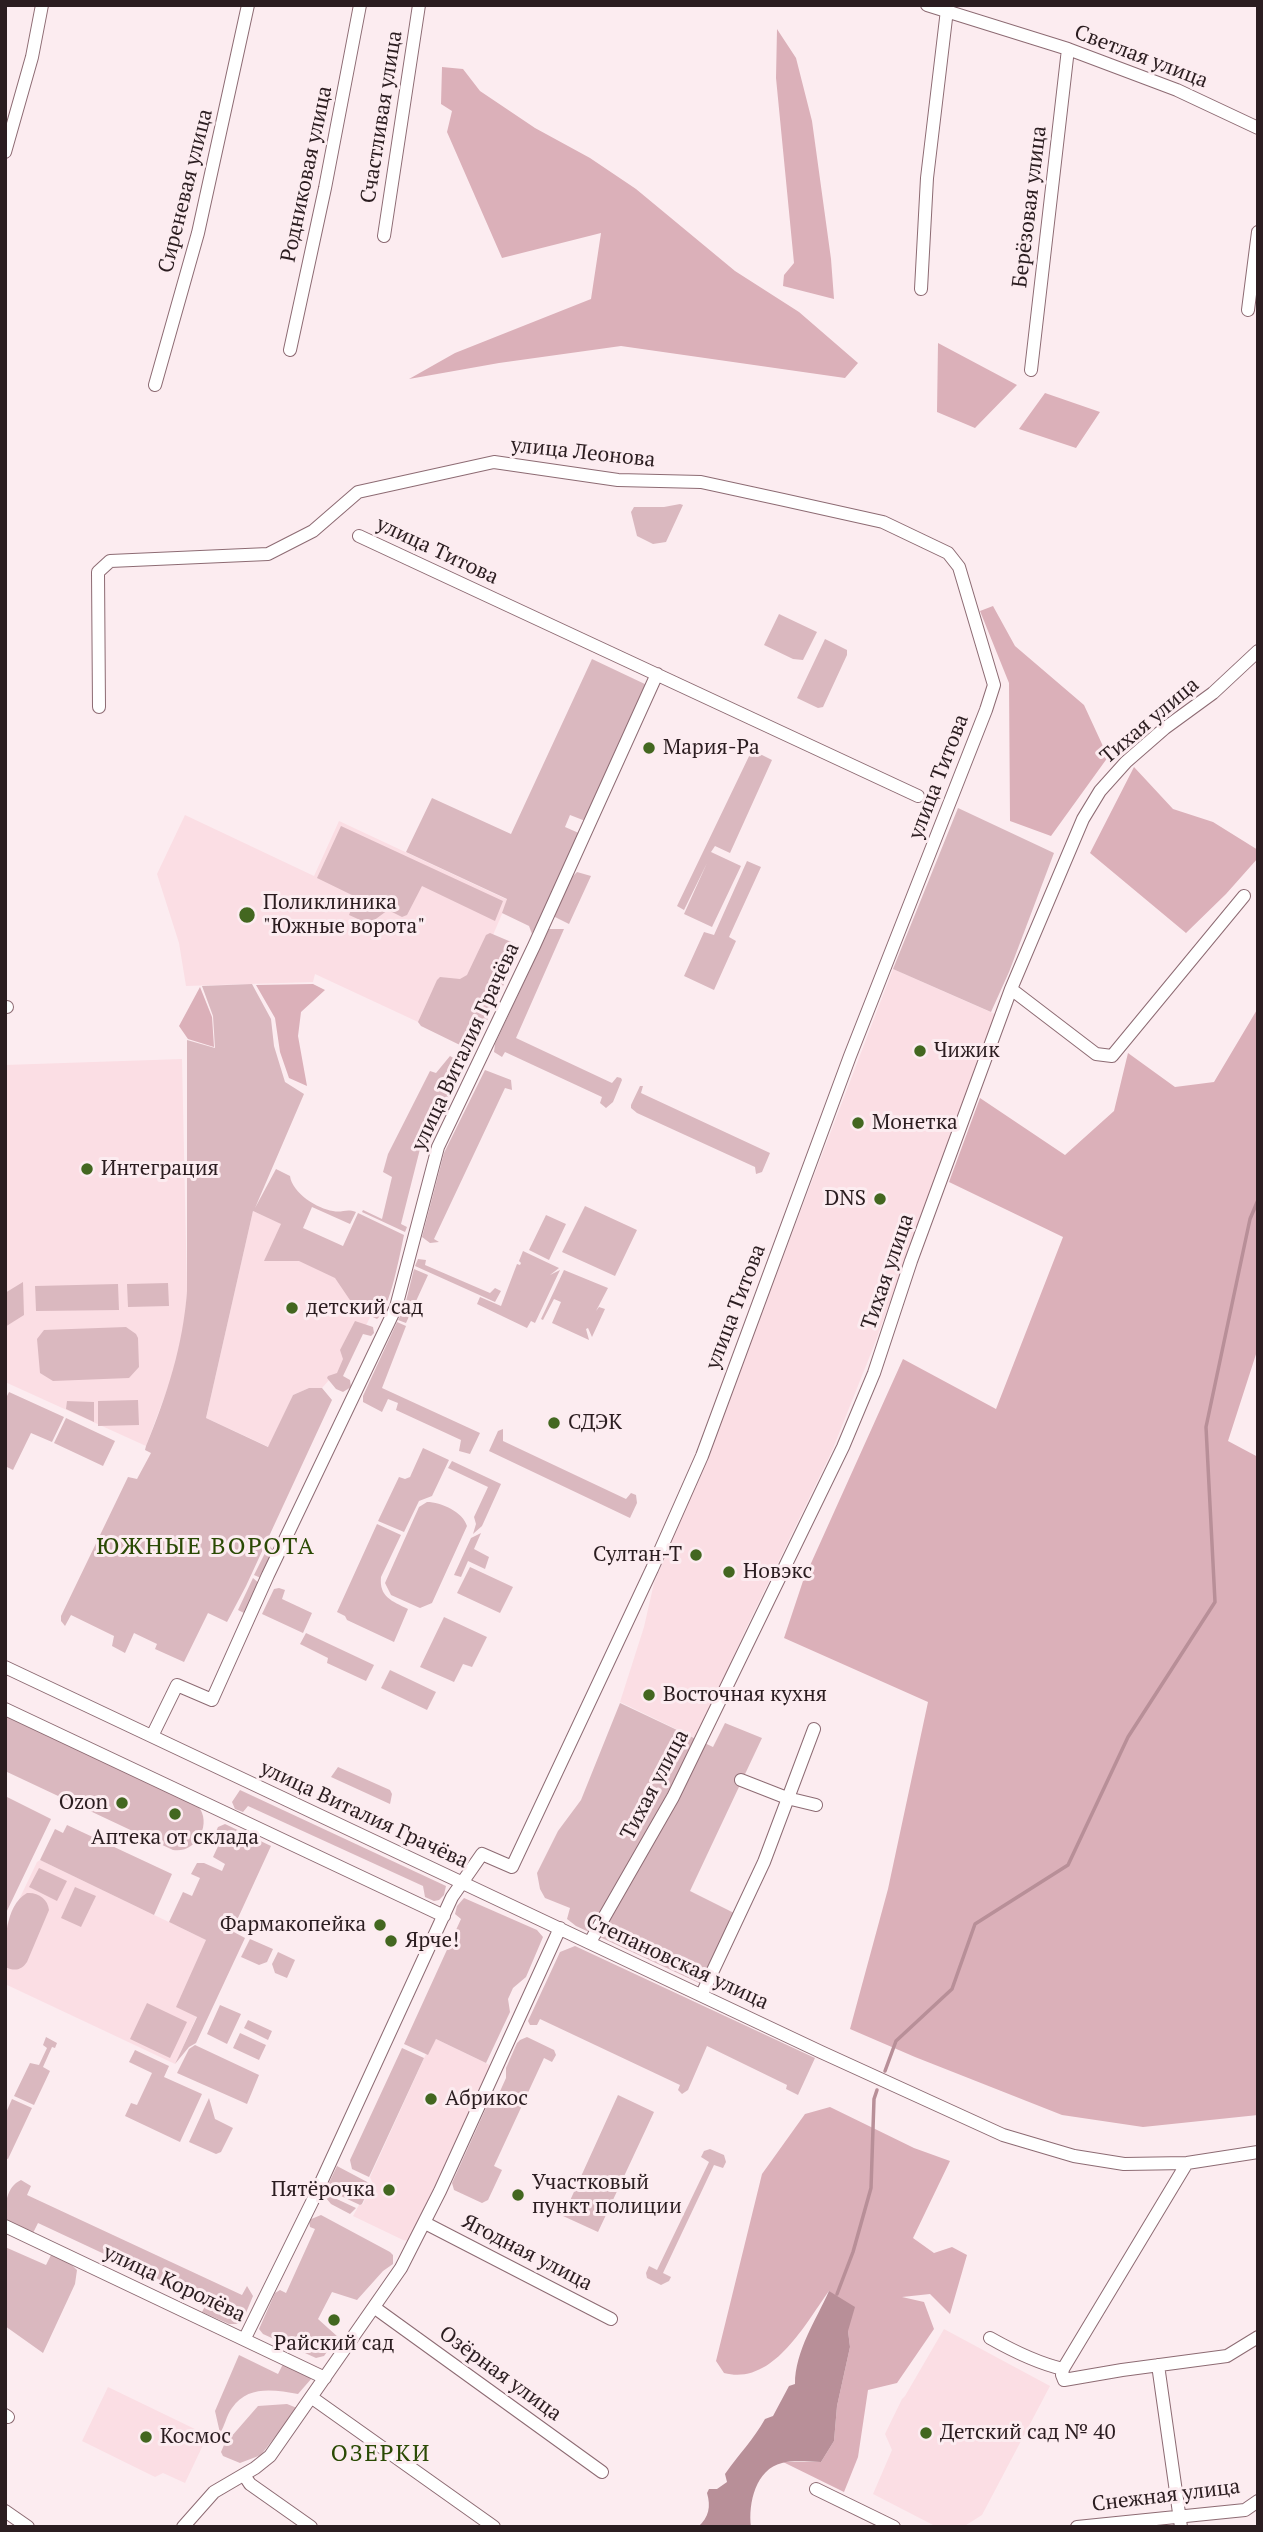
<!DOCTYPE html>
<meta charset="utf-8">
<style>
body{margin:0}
#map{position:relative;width:1263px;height:2532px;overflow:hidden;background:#fcecf0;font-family:"PT Serif",serif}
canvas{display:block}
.frame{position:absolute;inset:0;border:7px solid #2b1d20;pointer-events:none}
</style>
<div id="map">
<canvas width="1263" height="2532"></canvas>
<div class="frame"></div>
</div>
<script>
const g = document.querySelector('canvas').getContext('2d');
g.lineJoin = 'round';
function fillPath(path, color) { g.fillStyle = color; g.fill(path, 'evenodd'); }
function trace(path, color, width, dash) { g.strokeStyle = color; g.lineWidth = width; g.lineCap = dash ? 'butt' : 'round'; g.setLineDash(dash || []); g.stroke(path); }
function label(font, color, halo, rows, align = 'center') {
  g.font = font + ' "PT Serif",serif'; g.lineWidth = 6; g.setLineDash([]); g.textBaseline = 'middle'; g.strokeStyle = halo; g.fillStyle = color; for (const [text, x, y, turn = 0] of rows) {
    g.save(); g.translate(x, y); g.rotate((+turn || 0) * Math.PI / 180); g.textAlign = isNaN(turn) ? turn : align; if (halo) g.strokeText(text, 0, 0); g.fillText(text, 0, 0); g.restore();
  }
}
const built = new Path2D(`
 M185,815L314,876L339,821L508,900L493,935L461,1042L315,974L313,982L186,986L179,943L157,874Z
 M893,969L995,1014L875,1343L832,1451L745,1631L697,1739L620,1702L644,1627L654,1583L747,1351Z
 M182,1059L187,1291L184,1326L173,1374L146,1446L5,1382V1065Z
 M253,1211L391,1274L338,1383L330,1379L322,1388H309L293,1395L269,1447L206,1418Z
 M40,1860L227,1950L175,2064L5,1984V1929L37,1862Z
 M436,2039L492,2066L413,2236L408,2241L403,2240L353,2216L359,2205L363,2204L372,2182L370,2177L426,2054Z
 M944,2329L1050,2386L982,2515L963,2527H937L873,2494L892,2450L885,2434L902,2399L905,2396Z
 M108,2387L199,2431L196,2438L203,2445L185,2483L163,2473L155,2477L82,2441Z`);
const green = new Path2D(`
 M680,504L683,505L666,542L653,544L637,536L631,512L634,507H664Z
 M779,614L817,632L803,660L793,659L764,645Z
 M825,639L847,650V655L823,707L818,708L797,698Z
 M592,659L649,686L588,822L570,815L565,827L581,834L532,934L529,926L502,913L507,899L406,852L432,798L511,834Z
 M752,750L772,760L730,853L715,846L711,852L741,866L712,927L684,914L707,863L684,910L677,906Z
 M958,808L1054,853L1009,972L991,1012L893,969Z
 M341,826L503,901L495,921L422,886L407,915L402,917L388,910L369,924L349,915L356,897L317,878Z
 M747,861L761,867L729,937L736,941L714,990L684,976L704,932L714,935Z
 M577,872L591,876L569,924L553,916L572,877Z
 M549,929H564L516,1038L612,1083L617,1077L621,1078L622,1080L613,1102L606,1108L600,1103L602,1097L505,1052L502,1057L494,1052L495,1044Z
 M490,933L516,944L519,952L476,1044L466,1048L421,1026L418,1022L437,980L440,977L460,979L467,975L486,935Z
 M252,984L271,1019L274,1046L285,1082L304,1094L255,1208L276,1169L290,1176C292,1193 318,1209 333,1211C343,1213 346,1208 356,1212L350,1224L312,1207L303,1228L343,1246L358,1213L404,1235C400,1253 390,1310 377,1319L356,1309L335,1278L299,1261H264L281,1224L253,1211L206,1418L268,1447L293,1395L309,1388H322L332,1400L246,1586L227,1622L208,1613L184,1662L155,1649L157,1644L134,1633L125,1653L112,1646L114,1636L71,1615L65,1626L61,1621V1616L128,1477L137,1479L151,1453L145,1450L146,1446C167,1395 183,1346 187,1291V1040L215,1048L213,1016L202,986Z
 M450,1056L462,1063L464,1071L421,1145L401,1224L407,1227L405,1232L362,1212L363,1210L382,1219L392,1177L383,1172L388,1154L430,1071L436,1073Z
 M485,1070L511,1080L512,1090L505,1088L434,1239L439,1242L430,1243L422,1237L444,1153Z
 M640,1086H643L641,1093L770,1153L762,1172L756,1174L755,1167L637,1113L631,1108V1105Z
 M585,1206L637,1230L615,1276L562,1252Z
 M546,1215L566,1224L549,1260L529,1250Z
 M523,1251L559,1268L550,1275L560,1270L535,1323L531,1321L527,1328L477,1304L480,1297L501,1306L517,1264L520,1265L521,1263L519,1261Z
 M418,1259L426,1260L425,1265L490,1293L495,1288L501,1291L495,1302L415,1266Z
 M414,1269L428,1275L406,1323L398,1320L404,1309Z
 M564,1270L608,1288L596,1311L599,1307L605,1309L592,1337L588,1328L586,1329L589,1340L552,1323L561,1302L554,1299L543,1320L541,1319Z
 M23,1282L24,1315L5,1327V1293Z
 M168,1283L169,1306L128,1307L127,1284Z
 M118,1284L119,1310L36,1311L35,1286Z
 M355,1321L373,1327L374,1333L371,1336L363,1334L343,1376L350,1380L351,1387L343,1392L336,1389L327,1378L328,1376L337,1373L343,1359L340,1350Z
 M397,1322L406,1326L382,1388L480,1433L470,1454L459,1451L461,1440L396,1410L398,1403L388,1399L382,1412L363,1402V1396Z
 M126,1327L136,1334L138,1338L139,1367L129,1378L53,1381L40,1373L37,1339L44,1330Z
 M9,1392L64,1417L52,1442L31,1433L13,1470L5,1466V1400Z
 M138,1400L139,1425L98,1426V1401Z
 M67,1401L94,1402V1422L66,1409Z
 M66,1418L115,1441L103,1466L54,1443Z
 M503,1429V1441L626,1499L631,1493L636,1495L637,1503L630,1518L489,1451L498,1431Z
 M423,1448L449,1460L432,1496L419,1501L404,1532L378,1521L399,1477L405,1479L410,1477Z
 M452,1461L501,1484L482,1526L473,1534L476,1524L474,1517L488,1487L448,1468Z
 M427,1502C441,1502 463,1512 467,1526L432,1603L420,1608L391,1595L385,1583L419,1507Z
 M377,1524L401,1535L381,1577C379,1597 392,1601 408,1609L394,1642L347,1620L345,1616L337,1612Z
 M481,1533L474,1549L489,1557L485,1569L468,1561L461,1577L454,1575L471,1538Z
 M269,1545L275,1552L263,1579L254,1575Z
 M470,1567L513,1587L500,1613L457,1593Z
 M253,1578L260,1584L244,1613L238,1610Z
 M279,1588L285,1590L282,1599L312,1613L303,1633L262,1614L274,1589Z
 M444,1617L487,1637L472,1667L463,1664L454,1682L420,1667Z
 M306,1633L374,1665L366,1681L327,1663L328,1658L300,1644Z
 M390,1670L436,1692L427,1710L381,1688Z
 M620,1703L713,1747L725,1723L762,1738L690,1891L736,1914L706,1982L699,1983L576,1926L567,1919L570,1908L545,1898L540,1889L537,1873L558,1831L581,1800Z
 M5,1716L198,1806C213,1824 196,1854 173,1850L5,1771Z
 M338,1767L390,1790L392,1794L390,1804L331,1777Z
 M240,1790L446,1886L444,1895L439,1900L434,1901L425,1897L423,1886L248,1806L243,1812L235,1809L232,1802Z
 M5,1796L51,1819L5,1915Z
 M225,1824L271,1846L232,1931L245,1938L196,2043L189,2047L175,2064L197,2017L176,2007L206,1940L169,1922L183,1892L192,1896L200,1878L191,1874L197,1863H204L222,1871L225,1864L213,1857L220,1842L213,1838L218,1827Z
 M67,1825L172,1874L154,1915L40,1860L55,1829L63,1833Z
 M39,1868L67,1881L57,1901L29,1887Z
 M75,1887L96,1896L81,1927L61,1918Z
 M27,1893C38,1892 48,1899 49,1910L27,1962C21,1971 14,1971 5,1967C5,1945 4,1906 27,1893Z
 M464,1898L537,1930L543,1937L526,1977L513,1988L508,1999L510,2012L486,2063L436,2039L428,2055L404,2044L461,1919L455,1914L457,1906Z
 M250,1939L273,1949L267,1962L259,1965L241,1957Z
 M575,1946L815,2058L798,2095L786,2089L787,2085L707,2046L688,2090L682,2094L678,2090L680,2085L540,2019L537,2025H530L528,2021L560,1952Z
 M278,1952L295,1960L287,1978L275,1973L272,1964Z
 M147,2003L187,2022L170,2058L130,2039Z
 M220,2005L241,2014L227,2044L207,2034Z
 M248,2020L272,2031L268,2040L244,2028Z
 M240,2033L266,2045L259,2060L233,2048Z
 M46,2037L57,2043L55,2048L52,2047L43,2067L50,2071L34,2105L14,2096L30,2063L39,2065L47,2048L43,2045Z
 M527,2037L554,2050L556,2055L552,2062L544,2058L494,2166L502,2170L488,2200L482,2203L454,2190L452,2183L486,2108L497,2098L506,2078V2068L517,2043L520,2040Z
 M195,2045L259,2075L247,2104L177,2073L189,2049Z
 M402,2048L424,2058L369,2177L352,2169L350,2160Z
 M135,2050L169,2066L164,2077L202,2094L180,2142L125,2116L131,2103L137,2105L152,2073L129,2062Z
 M618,2095L654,2112L598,2232L563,2216Z
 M209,2098L215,2119L233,2128L221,2152L216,2154L189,2142Z
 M12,2099L32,2108L8,2159L5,2158V2115Z
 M710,2149L724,2155L726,2162L723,2168L714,2165L663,2273L671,2277L669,2281L661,2285L647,2278L646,2273L649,2266L657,2270L709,2162L701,2157L704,2151Z
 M337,2166L371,2184L362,2204L360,2205L326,2189Z
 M21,2180L31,2186L27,2195L242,2295L247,2286L253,2296L243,2320L238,2324H229L202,2312L207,2302L38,2223L33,2233L7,2221L5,2219C5,2205 6,2187 21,2180Z
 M326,2194L356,2208L350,2214L331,2204L326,2198Z
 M321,2215L390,2252L393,2255V2264L383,2271L357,2300L332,2292L318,2319L338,2337L324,2356L316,2358L263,2334L259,2329L275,2293L280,2290L286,2293L315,2229L310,2227L309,2220Z
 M5,2247L46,2265L51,2255L71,2264L77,2270L75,2284L43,2353L5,2326Z
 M239,2355L278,2374L283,2364L312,2378L298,2394C274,2390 248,2385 232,2408C226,2416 225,2426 220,2433L215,2411Z
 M287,2404L297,2408L261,2455L240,2463L223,2456L221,2452L224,2445L258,2406Z`);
const forest = new Path2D(`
 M777,29L796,58L812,121L831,259L834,299L783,286L784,275L794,263L776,78Z
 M442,67L463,69L480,91L535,128L590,158L636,189L735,271L799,312L858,363L845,378L621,346L499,363L409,379L455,353L591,299L601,233L502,258L447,132L452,111L441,104Z
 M938,343L1017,385L975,428L937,412Z
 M1045,393L1100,412L1076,448L1019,429Z
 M993,606L1015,646L1084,705L1108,757L1051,836L1010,821L1009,683L980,611Z
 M1134,767L1173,809L1213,822L1258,850V858L1226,894L1186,933L1090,853Z
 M313,984L325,990L301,1012L298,1036L307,1086L289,1078L280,1052L275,1018L256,985Z
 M200,987L212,1017L214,1047L188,1039L179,1026Z
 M1258,1008V1348L1228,1441L1258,1457V2115L1143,2127L1062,2115L915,2057L850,2029L888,1889L928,1702L784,1638L803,1581L903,1359L996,1409L1063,1237L949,1182L980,1098L1065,1155L1114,1111L1128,1053L1175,1087L1214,1082Z
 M830,2107L914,2148L950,2161L913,2238L934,2253L952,2247L967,2255L950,2314L930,2294L902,2297L924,2302L934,2329L897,2383L868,2390L858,2457L844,2492L783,2462H821L834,2441L837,2406L850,2347L848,2331L829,2291C805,2324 773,2386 724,2373L716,2361L762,2174L805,2114Z`);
const water = new Path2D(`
 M829,2291L855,2307L848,2331L850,2347L837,2406L834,2441L821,2462C809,2462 794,2460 782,2463C756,2469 748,2503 751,2527H698C709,2517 711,2507 707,2493L709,2489H717L727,2482L725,2474C738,2455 754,2439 765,2419L773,2416L789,2386L795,2384C795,2351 816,2320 829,2291Z`);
const stream = new Path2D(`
 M885,2071L896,2041L952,1989L975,1924L1068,1865L1128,1737L1215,1602L1206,1427L1250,1219L1258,1200
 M837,2294L853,2252L871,2188L874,2099L877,2090`);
const minor = new Path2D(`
 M927,5L1068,49L1177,90L1258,128
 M5,152L32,57L42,5
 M384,236L419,5
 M921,289L927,178L947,10
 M1248,310L1258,232
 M290,350L325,188L360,5
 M1031,370L1068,49
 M155,385L198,233L248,5
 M359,536L918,796
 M99,707L98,572L110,561L268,554L313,531L358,492L494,462L618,480L701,482L784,500L883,522L948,553L959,567L994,685L986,710L850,1056L702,1456L652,1569L512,1867L482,1854L452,1897L312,2202L245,2338
 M1011,989L1096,1054L1112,1056L1244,896
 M5,1007H7
 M5,1667L821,2052L1003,2135L1074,2156L1124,2164L1187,2163L1258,2152
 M5,1709L444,1916
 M152,1736L177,1685L212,1700L268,1575L396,1307L438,1147L534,946L657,674
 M741,1780L787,1798L816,1805
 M590,1942L673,1797L843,1447L874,1373L911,1261L1011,989L1083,819L1100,791L1126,762L1165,728L1213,693L1258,651
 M702,1994L764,1862L814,1729
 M425,2223L611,2319
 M5,2226L325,2378
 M375,2308L602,2472
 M990,2338C1013,2351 1037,2363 1063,2369L1187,2163
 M1158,2365L1181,2527
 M1063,2369L1062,2375L1064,2380L1122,2370L1227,2356L1258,2337
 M311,2397L494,2527
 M5,2415L8,2417
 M244,2475L250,2484L311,2527
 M816,2489L894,2527
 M5,2511L28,2527
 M183,2527L214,2492L255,2468L270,2456L401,2268L440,2191L560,1928
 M1077,2527L1245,2510L1258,2501`);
const markers = [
 [649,748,7,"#436720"],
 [247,915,9,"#436720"],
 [920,1051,7,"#436720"],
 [858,1123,7,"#436720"],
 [87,1169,7,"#436720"],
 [880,1199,7,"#436720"],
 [292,1308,7,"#436720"],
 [554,1423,7,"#436720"],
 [696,1555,7,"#436720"],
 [729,1572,7,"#436720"],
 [649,1695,7,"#436720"],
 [122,1803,7,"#436720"],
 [175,1814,7,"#436720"],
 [380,1925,7,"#436720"],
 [391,1941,7,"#436720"],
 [431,2099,7,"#436720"],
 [389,2190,7,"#436720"],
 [518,2195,7,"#436720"],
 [334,2320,7,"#436720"],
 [926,2433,7,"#436720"],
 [146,2437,7,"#436720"]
];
const streetNames = [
 ["Светлая улица",1141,57,21],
 ["Счастливая улица",382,117,-81],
 ["Родниковая улица",307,174,-78],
 ["Сиреневая улица",186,191,-76],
 ["Берёзовая улица",1030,207,-83],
 ["улица Леонова",583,453,6],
 ["улица Титова",437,551,25],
 ["Тихая улица",1150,721,-40],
 ["улица Титова",939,777,-69],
 ["улица Виталия Грачёва",466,1047,-65],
 ["Тихая улица",888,1272,-71],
 ["улица Титова",736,1307,-69],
 ["Тихая улица",655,1785,-62],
 ["улица Виталия Грачёва",364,1815,25],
 ["Степановская улица",677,1962,25],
 ["Ягодная улица",527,2253,27],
 ["улица Королёва",174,2284,25],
 ["Озёрная улица",500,2374,36],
 ["Снежная улица",1166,2496,-7]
];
const poiNames = [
 ["Мария-Ра",663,748],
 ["Поликлиника",263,903],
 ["\"Южные ворота\"",263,927],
 ["Чижик",934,1051],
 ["Монетка",872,1123],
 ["Интеграция",101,1169],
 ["DNS",866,1199,"right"],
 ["детский сад",306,1308],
 ["СДЭК",568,1423],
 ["Султан-Т",682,1555,"right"],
 ["Новэкс",743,1572],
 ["Восточная кухня",663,1695],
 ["Ozon",108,1803,"right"],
 ["Аптека от склада",175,1838,"center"],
 ["Фармакопейка",366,1925,"right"],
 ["Ярче!",405,1941],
 ["Абрикос",445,2099],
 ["Участковый",532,2183],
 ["пункт полиции",532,2207],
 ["Пятёрочка",375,2190,"right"],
 ["Райский сад",334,2344,"center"],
 ["Детский сад № 40",940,2433],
 ["Космос",160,2437]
];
const neighbourhoodNames = [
 ["ОЗЕРКИ",381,2454]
];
const quarterNames = [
 ["ЮЖНЫЕ ВОРОТА",206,1547]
];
fillPath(built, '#fbdee4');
fillPath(green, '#dab8bf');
fillPath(forest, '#dbb0b9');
fillPath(water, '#b88f98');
trace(stream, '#b88f98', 3.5);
trace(minor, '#8d6b73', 14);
trace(minor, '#fff', 12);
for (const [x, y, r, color] of markers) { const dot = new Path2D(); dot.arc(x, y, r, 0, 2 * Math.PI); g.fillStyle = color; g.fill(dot); trace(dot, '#fcecf0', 2.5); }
label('21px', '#2b1d20', '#fcecf0', streetNames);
label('21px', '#2b1d20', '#fcecf0', poiNames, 'left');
g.letterSpacing = '2px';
label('23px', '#2a4a04', '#fcecf0', neighbourhoodNames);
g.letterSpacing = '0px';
g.letterSpacing = '2px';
label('24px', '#2a4a04', '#fcecf0', quarterNames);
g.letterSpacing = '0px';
</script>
